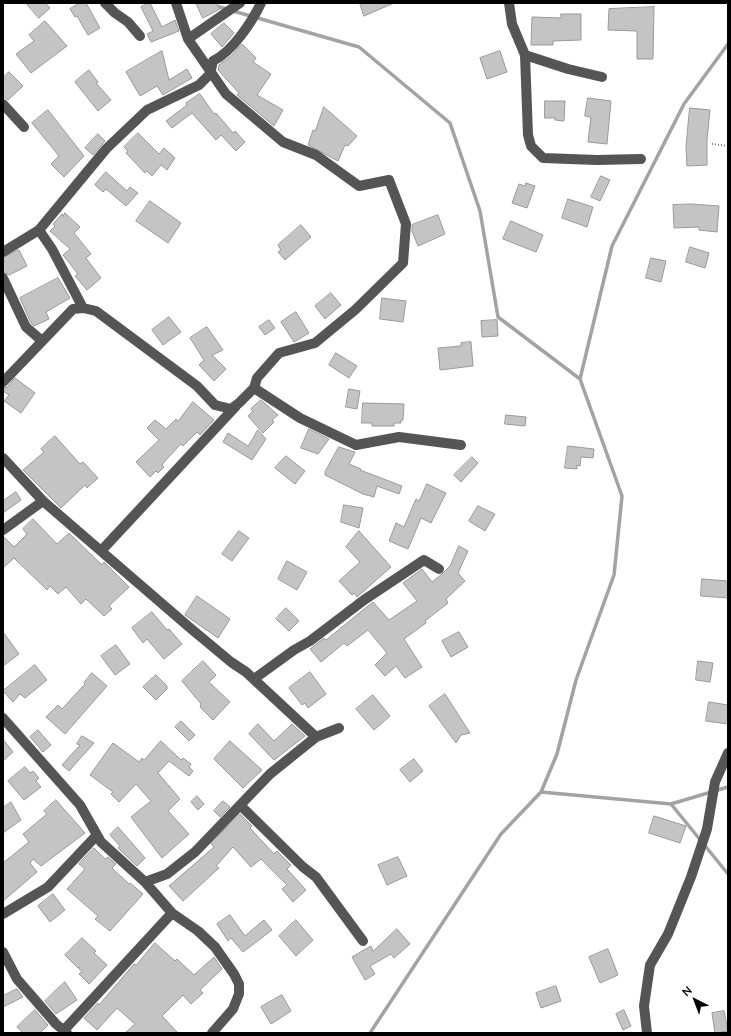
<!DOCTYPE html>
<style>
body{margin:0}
#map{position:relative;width:731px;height:1036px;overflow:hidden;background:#fff;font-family:Lato,sans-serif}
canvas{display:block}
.frame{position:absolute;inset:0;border:4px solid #000;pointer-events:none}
.north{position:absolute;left:675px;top:980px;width:40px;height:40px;-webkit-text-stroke:3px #fff;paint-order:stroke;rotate:318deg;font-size:11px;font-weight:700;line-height:16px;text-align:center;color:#000}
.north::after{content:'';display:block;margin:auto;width:14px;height:18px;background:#000;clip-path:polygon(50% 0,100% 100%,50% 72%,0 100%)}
</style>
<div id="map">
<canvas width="731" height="1036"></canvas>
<div class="frame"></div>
<div class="north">N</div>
</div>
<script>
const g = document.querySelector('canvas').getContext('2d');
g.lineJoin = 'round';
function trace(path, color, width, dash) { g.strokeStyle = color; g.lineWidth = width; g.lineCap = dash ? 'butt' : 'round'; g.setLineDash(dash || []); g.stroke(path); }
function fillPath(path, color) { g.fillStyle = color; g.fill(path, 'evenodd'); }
const stream = new Path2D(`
 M205,3L227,9
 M233,11L359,47L450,123L480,211L498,317L580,379
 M541,792L557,754L576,680L614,575L622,496L580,379L612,246L684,104L728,44
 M671,804L728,874
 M370,1033L501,834L541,792L671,804L728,787`);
const building = new Path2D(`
 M26,3H45L50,8L39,18Z
 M80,3H86L100,28L88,35L77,16L75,17L70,9Z
 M148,3H150L162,27L175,20L179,31L151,42L147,34L153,31L141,7Z
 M196,3H216L220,9L203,18Z
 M360,3H394L364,16Z
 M654,7L653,59H637V31L608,30L609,9Z
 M561,14H581V40L553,41V45H531L532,17L561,18Z
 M45,21L67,46L31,73L16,54L34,41L29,35Z
 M224,23L234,33L222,47L211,34Z
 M242,44L256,58L253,62L271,74L257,95L283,110L274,126L237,95L239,93L218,70L219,65L231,56Z
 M162,51L169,80L187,69L192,78L163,95L157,86L140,96L126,72Z
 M500,51L507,72L487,79L480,58Z
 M89,70L98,82L96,83L111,100L98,111L75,82Z
 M9,72L23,86L8,100L3,96V78Z
 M200,94L214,114L216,113L233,133L235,131L245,142L236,151L221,135L216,140L192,113L172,128L166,121L187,105L186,103Z
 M588,98L611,101L607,144L588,142L591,117L585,116Z
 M545,101H565L564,121L555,120V118H545Z
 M324,107L357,136L348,146L345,145L338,161L308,145L313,130L315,131Z
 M690,108L710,110L707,140V165L687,166L686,147Z
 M48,110L84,156L64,177L51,164L59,156L32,123Z
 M138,133L159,154L164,148L175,158L167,170L161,165L152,176L147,171L145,173L126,153L128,151L124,147Z
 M98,134L105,141L93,155L85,148Z
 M106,172L127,191L130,187L138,193L126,206L106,189L103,192L95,185Z
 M601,176L610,180L600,201L591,197Z
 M526,183L535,186L527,208L512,203L519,184L525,186Z
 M568,199L593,207L587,227L562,218Z
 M150,201L181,223L168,243L136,221Z
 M691,204L719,206L717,232L699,230V227L674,228L673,205Z
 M65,213L80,227L74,233L91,254L86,258L101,278L87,290L75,276L78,274L63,255L70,249L50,231L55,226L53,224L62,214L63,216Z
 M438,215L445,234L418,246L412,231V225Z
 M511,221L543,235L536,252L503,239Z
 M301,225L311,237L285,260L278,252L281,250L278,245Z
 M690,247L709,253L705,268L686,262Z
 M19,250L27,266L9,275L3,272V258Z
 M651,258L666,261L661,282L646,278Z
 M58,278L70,298L46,312L49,319L34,326L31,323L20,298Z
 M331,293L341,305L325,319L315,306Z
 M382,298L406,301L403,322L380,319Z
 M296,312L309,333L294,342L281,322Z
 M169,317L181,332L163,345L152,330Z
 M269,320L275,328L265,335L259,327Z
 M497,320L498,336L482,337L481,321Z
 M207,327L223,350L212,355L226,369L214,381L199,365L204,360L190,338Z
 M471,342L473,366L440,370L438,348L461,346V343Z
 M336,353L357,366L349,378L329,365Z
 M15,378L35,393L21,413L4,401L9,395L3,391V388L7,387Z
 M349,389L360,391L357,409L346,407Z
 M261,400L278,415L272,420L274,422L263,433L248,416L253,411L251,409Z
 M193,402L214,420L200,435L197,432L183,446L181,444L165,461L162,465L164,467L158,473L156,471L150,477L136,462L159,440L147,428L155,420L166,429L176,419L178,421Z
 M363,403L404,404L403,420H401V423H394V426H372V423H362Z
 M506,415L526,417L525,426L505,424Z
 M309,429L329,439L318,454L301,448Z
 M258,430L266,439L252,460L223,442L228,433L248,446Z
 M55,436L80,464L83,462L98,478L87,488L85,485L61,508L23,470L44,452L41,449Z
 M568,446L594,449L593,458L581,457L580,466L577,465V469L565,468Z
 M339,447L355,452L349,464L361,469L360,470L402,486L399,494L377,486L374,497L363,494L325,475V472Z
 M286,456L305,471L295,484L275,468Z
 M472,457L478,463L461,482L454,475Z
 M427,484L446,493L431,523L421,518L408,549L389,541L396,523L404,527L416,499L419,501Z
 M16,492L21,500L3,513V501Z
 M344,505L363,508L359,528L341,522Z
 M478,506L495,514L485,531L469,521Z
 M33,519L57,544L69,533L102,565L104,562L129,587L109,606L112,609L104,616L86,599L81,604L66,587L58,594L50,586L47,590L14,558L3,568V536L14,547L27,534L23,529Z
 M239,531L249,538L232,561L222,554Z
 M359,531L391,567L357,597L354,593L352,595L339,581L360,562L346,547Z
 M459,546L468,551L458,573L465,581L446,599L448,603L425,621L426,623L404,639L422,667L405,678L396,666L385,676L375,665L387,653L368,630L347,646L344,643L321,662L310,649L324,638L326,640L373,602L389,620L417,601L403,583L422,569L432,582L442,574L450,566Z
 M287,561L307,572L297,590L278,579Z
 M702,579L728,581V598L701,596Z
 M197,596L230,619L218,638L185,615Z
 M286,608L299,621L289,631L276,619Z
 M152,612L167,630L169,629L182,644L164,659L147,639L143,643L132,628Z
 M3,632L19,654L3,666Z
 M459,632L468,647L451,657L442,641Z
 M116,645L130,664L115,675L101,656Z
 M203,661L216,675L209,682L230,702L213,720L200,707L201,704L182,681Z
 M698,661L713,663L710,682L696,680Z
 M35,665L47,680L25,698L20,694L13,702L3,691Z
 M310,672L326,694L308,708L305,703L302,705L289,688Z
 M92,673L107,686L65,734L46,717L58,705L62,709L85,684L84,683Z
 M156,675L167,686V689L156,700L143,687Z
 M445,694L470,733L461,735L456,743L429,706Z
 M373,695L390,716L374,730L356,709Z
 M709,702L728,705V724L706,721Z
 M181,721L195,735L189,741L175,727Z
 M258,724L274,741L292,724L305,736L274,760L249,734Z
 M38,730L51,745L43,752L30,737Z
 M82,736L94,743L69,771L62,765L80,745L77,744Z
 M3,739L13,752L3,761Z
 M161,741L181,760L183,758L191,764L189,767L193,771L189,776L169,761L158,773L180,799L168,811L189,834L162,858L131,817L151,801L136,784L119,802L111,794L113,792L90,775L113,743L139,762L142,758L144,760Z
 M230,741L262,770L243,788L214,759Z
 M414,759L423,771L410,782L400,770Z
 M25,767L30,773L33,771L39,778L36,781L41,787L24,800L8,781Z
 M197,796L204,804L198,810L191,802Z
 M56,800L85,833L41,866L33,859L30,863L37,872L3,901V863L29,842L23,834L47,814L44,811Z
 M223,801L230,807L220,817L214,811Z
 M11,802L21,820L3,833V808Z
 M240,814L252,826L250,828L274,854L277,851L291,865L287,869L306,890L293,902L282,889L287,885L261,859L251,867L233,847L216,866L219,868L183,901L169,886L214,847L211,844Z
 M654,816L686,826L680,843L649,833Z
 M118,827L145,858L137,866L118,848L120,846L110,835Z
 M94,848L105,859L108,857L116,864L112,868L129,884L130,883L143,894L110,931L95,919L98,916L67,889L85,869L79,864Z
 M398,857L407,876L387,885L378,865Z
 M53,894L65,910L50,922L38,906Z
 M230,915L245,936L264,920L272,930L243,952L231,938L228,941L217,924Z
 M296,920L313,940L296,956L279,936Z
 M397,929L410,944L394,958L391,954L370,966L375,974L365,980L352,957L371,946L373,951Z
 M82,938L96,951L94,953L107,965L89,984L79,974L82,971L79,969L80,967L78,968L65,955Z
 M155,943L175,961L177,959L194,975L214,957L222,969L200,990L203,993L191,1004L183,995L162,1016L178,1033H125L135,1024L117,1008L97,1030L84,1018L98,1003L99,1005L134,964L136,965Z
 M608,949L618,975L600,983L589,957Z
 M65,982L77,1000L56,1014L45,1001Z
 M556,986L561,1001L541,1008L536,993Z
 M17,989L23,997L3,1007V996Z
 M282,995L291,1011L271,1024L261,1007Z
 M35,1010L48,1025L40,1033H23L17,1027Z
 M624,1010L631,1026L623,1030L616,1014Z
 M724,1011L728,1031L715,1033L712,1013Z`);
const path = new Path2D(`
 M712,144L728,146`);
const minor = new Path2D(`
 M105,3L115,13L128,22L140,36
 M509,3L512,24L525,55L528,135L531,146L543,158L597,160L641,159
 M188,39L240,3
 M525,55L568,69L602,77
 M3,104L24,127
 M39,230L52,249L83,308
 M3,252L39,230L106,149L147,110L199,85L210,74L213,61C232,52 252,22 261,3
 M3,278L26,327L41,340
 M3,382L73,309L83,308L96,311L197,386L215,405L231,409L239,403L254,388L257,378L279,353L315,343L355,310L403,263L406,224L389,180L359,186L316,155L283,142L226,94L188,39L176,3
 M254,388L300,418L356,445L399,437L461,445
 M3,458L43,501L3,530
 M43,501L189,627L231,662L246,672L316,737
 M101,551L236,406
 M254,679L294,650L310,641L364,600L424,560L439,569
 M3,718L80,805L101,842L145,882L172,913L198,931L215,947L234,974L239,984V994L233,1009L212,1033
 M241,806L303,867L316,877L363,941
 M145,882L167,874L195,852L270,774L316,737L339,728
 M3,914L48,887L97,835
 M3,952L17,979L56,1024L67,1033
 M65,1029L172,913
 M647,1033L644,1006L650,965L668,934L691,877L707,829L715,782L728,753`);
trace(stream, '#a3a3a3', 3.5);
fillPath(building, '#c4c4c4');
trace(building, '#999', 1);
trace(path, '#777', 2, [1, 2]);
trace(minor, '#555', 10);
</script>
